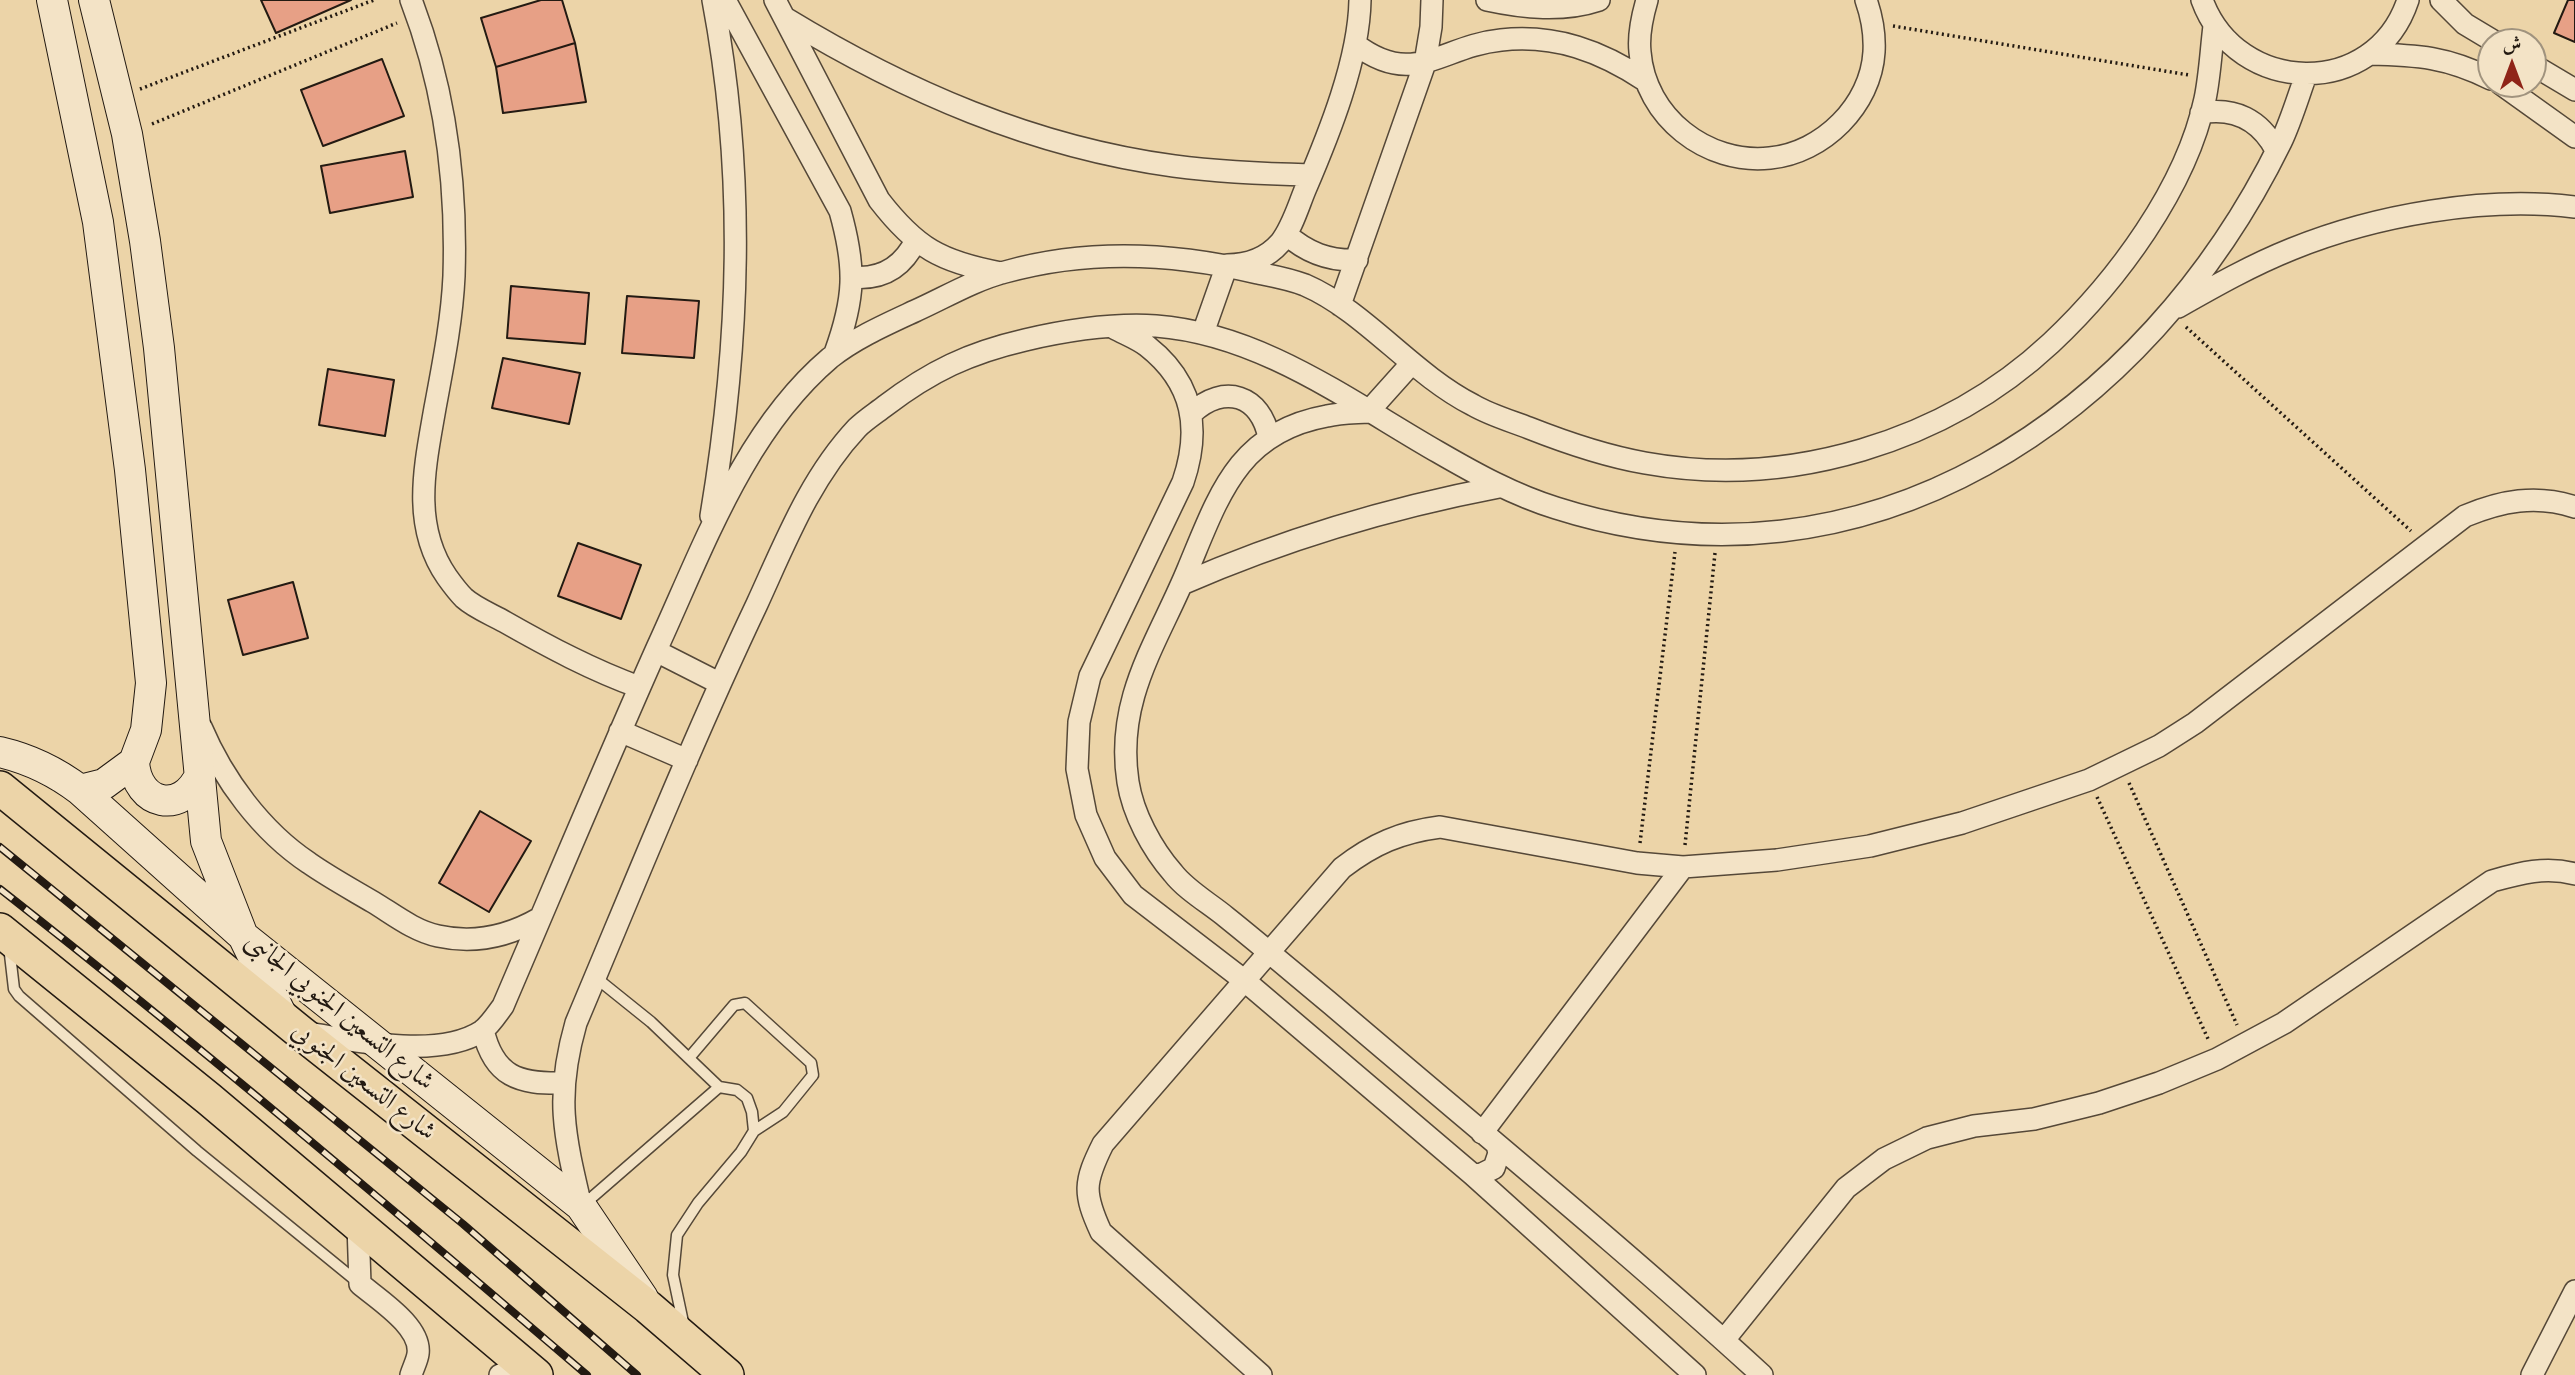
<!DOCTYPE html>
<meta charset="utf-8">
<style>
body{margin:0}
#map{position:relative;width:2575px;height:1375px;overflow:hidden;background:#ecd4a8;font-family:"Libre Bodoni",Amiri,serif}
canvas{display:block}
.north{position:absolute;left:2477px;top:28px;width:70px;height:70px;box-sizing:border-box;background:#f3e3c6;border:2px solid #a0937e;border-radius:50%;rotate:0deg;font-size:19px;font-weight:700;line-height:28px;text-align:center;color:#231a12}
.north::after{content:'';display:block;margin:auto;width:24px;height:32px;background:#8f2418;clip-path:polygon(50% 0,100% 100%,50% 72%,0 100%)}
</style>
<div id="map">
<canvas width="2575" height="1375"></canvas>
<div class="north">ش</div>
</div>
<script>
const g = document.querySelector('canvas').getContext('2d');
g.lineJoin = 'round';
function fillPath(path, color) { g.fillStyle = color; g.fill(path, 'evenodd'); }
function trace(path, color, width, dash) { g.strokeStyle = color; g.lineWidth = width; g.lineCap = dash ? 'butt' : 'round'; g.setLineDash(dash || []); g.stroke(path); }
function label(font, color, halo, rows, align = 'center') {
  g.font = font + ' "Libre Bodoni",Amiri,serif'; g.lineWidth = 5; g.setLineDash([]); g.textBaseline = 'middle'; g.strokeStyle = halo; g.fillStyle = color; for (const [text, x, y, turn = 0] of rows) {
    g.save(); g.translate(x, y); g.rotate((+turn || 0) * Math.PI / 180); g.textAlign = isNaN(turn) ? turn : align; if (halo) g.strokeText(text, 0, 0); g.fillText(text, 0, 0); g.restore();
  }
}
const building = new Path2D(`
 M261,0H351L276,33Z
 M541,0H562L575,43L496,67L481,18Z
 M2568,0H2575V42L2554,33Z
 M575,43L586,102L503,113L496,67Z
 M382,59L404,116L323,146L301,90Z
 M405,151L413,197L330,213L321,166Z
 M511,286L589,293L585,344L507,338Z
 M627,296L699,301L694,358L622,353Z
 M503,358L580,373L569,424L492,408Z
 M328,369L394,380L385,436L319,425Z
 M578,543L641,565L621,619L558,596Z
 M293,582L308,638L243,655L228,600Z
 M480,811L531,841L489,912L439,883Z`);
const path = new Path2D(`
 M1893,26L2189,75
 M140,89L374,0
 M152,124L397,23
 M2186,327L2411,531
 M2129,783L2237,1025
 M2097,797L2209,1041
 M1640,843L1675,552
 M1685,845L1715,553`);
const lane = new Path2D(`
 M9,946L14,989L19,996L197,1151L360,1284
 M595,977L651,1022L719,1087
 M689,1058L734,1005L745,1003L811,1063L813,1075L783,1112L754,1131
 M582,1206L719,1087L737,1090L747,1098L752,1112L754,1131L741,1152L698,1203L677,1235L673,1275L684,1327`);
const street = new Path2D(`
 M411,0C445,88 457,183 454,276C452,320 443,365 435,408C425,466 411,525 447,577C452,584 458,592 464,598C475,608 493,615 505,622C549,647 592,670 639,687
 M725,0L840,211C856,268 855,298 835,353
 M775,0L879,200C916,248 941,262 1001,273
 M1487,0C1524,8 1563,12 1599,0
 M1647,0C1642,17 1638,34 1640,52C1645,117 1707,165 1770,158C1823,153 1871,105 1874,52C1875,34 1872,17 1866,0
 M2202,0C2237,96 2375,100 2408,0
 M2441,0L2465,24L2495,42
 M785,18C905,91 1033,147 1174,166C1219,172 1265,174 1311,175
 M1355,44C1414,89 1441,46 1501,40C1555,34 1601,51 1646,81
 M2369,54C2418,55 2447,57 2491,79
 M2533,65L2575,90
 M2501,84L2575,137
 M2201,113C2235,107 2260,120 2276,150
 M1286,234C1307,253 1329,261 1357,260
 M852,277C882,280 903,267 916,240
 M1340,305L1425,63L1431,27L1432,0
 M2178,307C2215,286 2252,265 2292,249C2376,215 2485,196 2575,207
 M1114,328C1125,334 1138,339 1147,346C1194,383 1201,429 1183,482L1090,676L1079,722L1077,769L1086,815L1105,858L1133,895L1245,981L1472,1174L1695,1375
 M1203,333L1227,265C1247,265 1266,259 1280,243C1292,228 1298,207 1305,190C1329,134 1359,60 1360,0
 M1411,364L1368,412C1354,413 1340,413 1327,416C1238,432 1219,495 1188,569C1158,642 1115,698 1128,782C1133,814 1152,849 1173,873C1186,890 1209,903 1226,917C1261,945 1296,975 1331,1004C1475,1127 1622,1247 1762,1375
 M1192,413C1224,383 1261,395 1269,438
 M711,516C740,341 746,175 713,0
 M1182,584C1285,539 1389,508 1499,487
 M656,651L719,683
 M201,727C223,779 261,831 309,863C329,877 351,889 373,902C393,914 414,931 438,936C474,944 509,936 540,918
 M620,731L687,760
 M483,1030C494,1077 519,1084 563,1083
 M306,1033C355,1040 437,1060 482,1031C490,1025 497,1014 503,1006C554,887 604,767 657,648C703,548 744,431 830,358C855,338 887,324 915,311C944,298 974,280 1005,272C1087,249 1175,253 1258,273C1273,276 1290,279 1305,285C1365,311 1412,374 1473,405C1490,415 1511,421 1529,428C1567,443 1605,456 1645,463C1789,489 1945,442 2051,343C2117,281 2186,188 2205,99C2210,75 2211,50 2214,26
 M1482,1133L1683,867
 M1472,1174L1480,1175L1494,1168L1499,1153L1497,1145
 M581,1206C564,1134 555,1096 576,1023C635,883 692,741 757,604C785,543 810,478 857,428C865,420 876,413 885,406C931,371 969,353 1025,340C1068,330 1111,323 1156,326C1261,334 1349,401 1438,452C1476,474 1514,495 1556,508C1866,607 2147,416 2281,142C2291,121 2298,97 2306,75
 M358,1225L360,1284C379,1300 422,1327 418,1354C417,1361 413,1368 411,1375
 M1724,1340L1846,1188L1884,1159L1927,1138L1974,1126L2034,1119L2099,1103L2159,1083L2217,1059L2284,1023L2492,881C2520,873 2546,866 2575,874
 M500,1375L526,1367
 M1261,1375L1101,1232C1083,1193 1084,1182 1103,1144L1342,868C1373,844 1401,832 1440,827L1637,863L1683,867L1777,860L1870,846L1962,823L2089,780L2159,746L2195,723L2465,516C2501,501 2536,494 2575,507
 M2532,1375L2575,1291`);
const secondary = new Path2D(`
 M52,0L98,222L130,470L151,683L146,730L134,762L104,784L80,790
 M94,0L127,134L145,241L159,348L206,841L243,936L283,1018
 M0,752C30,759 55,771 80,790L243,936L581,1206L643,1298
 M134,762C137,806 182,815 200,775`);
const primary = new Path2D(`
 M0,788L300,1032L648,1307L727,1375
 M0,930L209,1099L536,1375`);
const rail = new Path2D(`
 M0,847L463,1224L637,1375
 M0,889C200,1046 394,1210 587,1375`);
const streetNames = [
 ["شارع التسعين الجنوبي الجانبى",339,1012,39],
 ["شارع التسعين الجنوبي",363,1082,38]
];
fillPath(building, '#e7a086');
trace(building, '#231a12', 2);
trace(lane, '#554838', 13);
trace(street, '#554838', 24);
trace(secondary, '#231a12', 32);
trace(primary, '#231a12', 36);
trace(path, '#231a12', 3.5, [2, 3.5]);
trace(lane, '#f3e3c6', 10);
trace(street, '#f3e3c6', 21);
trace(secondary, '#f3e3c6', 30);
trace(primary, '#ecd4a8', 33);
trace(rail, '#231a12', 8);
trace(rail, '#f3e3c6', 5, [16]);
label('26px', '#231a12', '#f3e3c6', streetNames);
</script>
